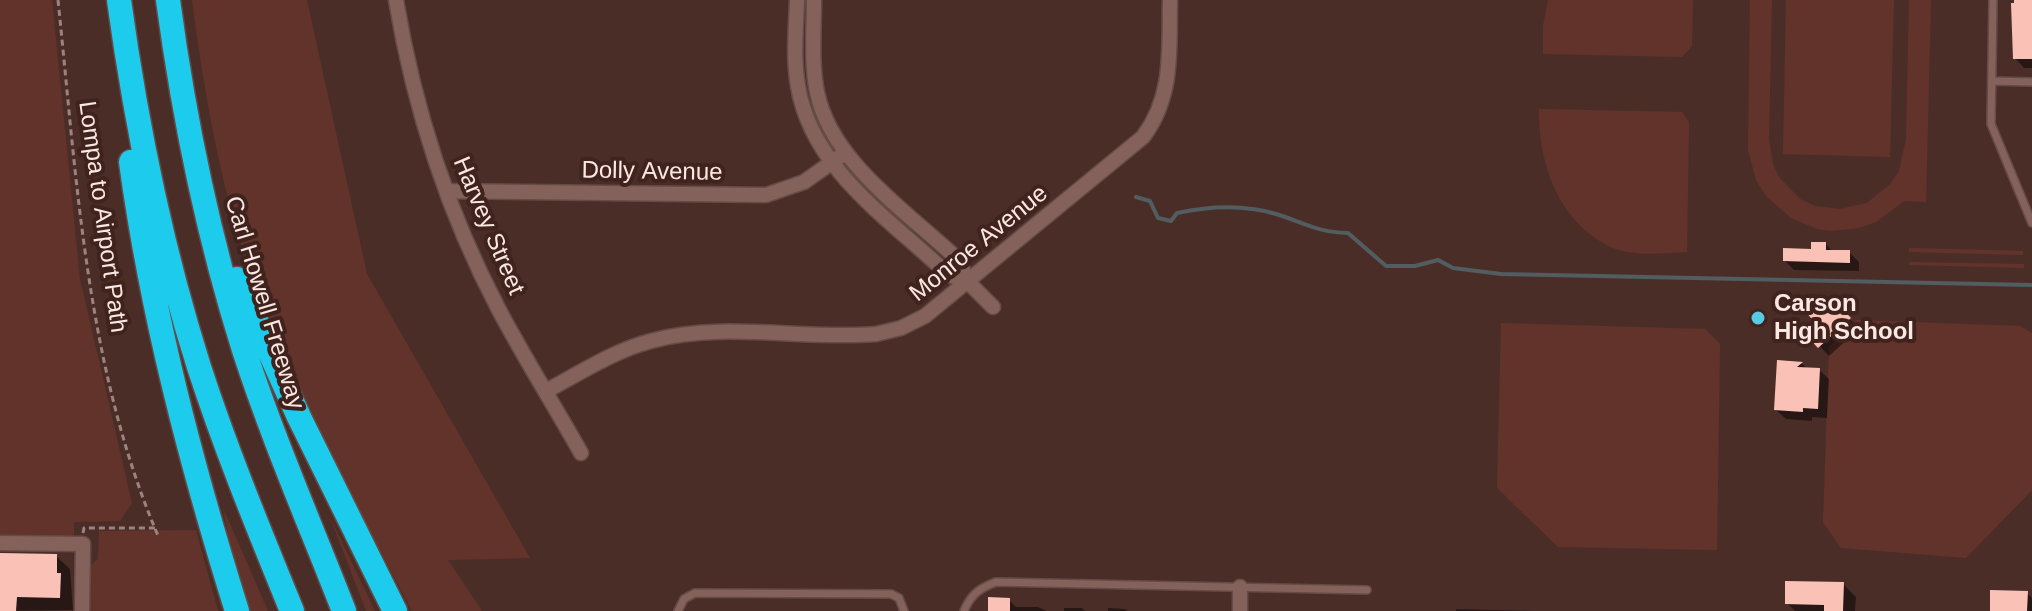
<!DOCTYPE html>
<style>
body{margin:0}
canvas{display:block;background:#4b2d27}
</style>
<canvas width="2032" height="611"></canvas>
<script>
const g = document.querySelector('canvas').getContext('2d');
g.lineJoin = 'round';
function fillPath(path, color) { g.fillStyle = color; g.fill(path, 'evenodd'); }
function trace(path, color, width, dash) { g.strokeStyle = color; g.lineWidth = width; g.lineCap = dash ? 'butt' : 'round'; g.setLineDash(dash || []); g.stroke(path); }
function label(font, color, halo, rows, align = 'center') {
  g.font = font + ' Arial,sans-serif'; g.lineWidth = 8; g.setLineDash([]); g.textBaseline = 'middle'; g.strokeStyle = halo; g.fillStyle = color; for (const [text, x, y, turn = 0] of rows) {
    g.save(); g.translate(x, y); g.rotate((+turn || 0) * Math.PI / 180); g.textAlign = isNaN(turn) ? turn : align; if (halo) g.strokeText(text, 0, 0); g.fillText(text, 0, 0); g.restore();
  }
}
const green = new Path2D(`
 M0,0H52L80,279L132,503L120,521L74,522V537L0,535Z
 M192,0H307L367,274L530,558L448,560L482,611H412C362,514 307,419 267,318C226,216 206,108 192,0Z
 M1548,0H1693L1692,46L1682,57L1543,54V26Z
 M1750,0H1772L1769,139L1773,164L1779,177L1800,199L1815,206L1840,209L1867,203L1890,184L1899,171L1906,139L1909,0H1931L1926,202L1904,201L1876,222L1859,228L1831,231L1817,229L1791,218L1766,196L1756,180L1748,150Z
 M1786,0H1894L1890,157L1783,154Z
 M1539,109L1682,112L1689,122L1687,252C1663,253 1636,257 1613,248C1559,224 1538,163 1539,109Z
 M1909,248L2023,251V255L1909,252Z
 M1909,262L2024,264V268L1909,265Z
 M1856,320L2020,326L2032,333V490L1966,558L1841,548L1823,522L1829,347Z
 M1501,323L1705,329L1720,344L1717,550L1558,547L1497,488Z
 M223,508L268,611H250L233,559Z
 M330,517L375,611H366Z
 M196,530L218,611H89L90,566L98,559L99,531Z`);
const shadow = new Path2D(`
 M2016,0H2032V68H2024L2015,58Z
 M1826,244L1833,252H1849L1859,262V271L1794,270L1785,261Z
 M1837,306L1859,329L1829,356L1807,333Z
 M1779,363L1802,364L1808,369L1819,370L1829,379L1827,418L1812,417V421L1786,419L1776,410Z
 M0,555L56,556L70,569L73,610L0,611Z
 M1843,584L1856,597L1855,611H1795L1787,603Z
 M2027,593L2032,598V611H1992Z
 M1009,600L1016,607H1038L1047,611H990Z
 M1064,608H1082L1085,611H1064Z
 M1108,608L1125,609L1128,611H1108Z
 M1456,609L1537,611H1456Z`);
const stream = new Path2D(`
 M1136,197L1150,201L1158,218L1171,221L1177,213C1210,206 1243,204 1276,214C1305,223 1316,232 1348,233L1386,266H1415L1438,260L1453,268L1501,274L2031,285`);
const building = new Path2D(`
 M2014,0H2032V59H2013L2011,3H2014Z
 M1811,242H1826V250H1850V263L1783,261V248L1811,249Z
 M1816,303L1826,313L1837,303L1851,318L1818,348L1804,333L1815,323L1806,312Z
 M1777,360L1803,362L1797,367L1820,368L1818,409L1803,408V412L1774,410Z
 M0,553L57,554V573H61L60,598L17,597L16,611H0Z
 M1785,581L1844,582L1843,611H1824V605L1785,604Z
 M1990,590L2028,591L2027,611H1990Z
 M988,597L1010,598V611H988Z`);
const path = new Path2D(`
 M58,0C77,181 86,369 159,538
 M83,533L84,528H155`);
const service = new Path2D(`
 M1993,0L1991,124L2032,223
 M1992,81L2032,82
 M678,611L684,599L695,593L891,594L899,598L904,611
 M964,611C971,594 980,588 996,582L1367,590`);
const minor = new Path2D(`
 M396,0C414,108 448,213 499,310C525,359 554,405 581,453
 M797,0C796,29 793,58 798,86C811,166 884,215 940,267L952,276L968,282L993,307
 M814,0C814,31 811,62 817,92C830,159 903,209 952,254L961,266L968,282
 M447,191L766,195L804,182L845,153
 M546,391C580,373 613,351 651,341C723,321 802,340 876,334L901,328L925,316L1143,137C1174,96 1169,49 1170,0
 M0,543L83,544L82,611
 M1240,611V587`);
const motorway = new Path2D(`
 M119,0C136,124 161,247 199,367C226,450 259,530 292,611
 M168,0C184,119 208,236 244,350C273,439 310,524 344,611
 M131,162C152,315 191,464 237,611
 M237,279L299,417L395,611`);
const markers = [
 [1758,318,8,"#57c9e3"]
];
const streetNames = [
 ["Dolly Avenue",652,172,1],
 ["Lompa to Airport Path",102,217,82],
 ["Harvey Street",488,226,67],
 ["Monroe Avenue",979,244,-39],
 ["Carl Howell Freeway",264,303,73]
];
const poiNames = [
 ["Carson",1774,304],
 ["High School",1774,332]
];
fillPath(green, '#62332b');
fillPath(shadow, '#0007');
trace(stream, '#515d60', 4);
fillPath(building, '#fac2b7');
trace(service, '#654b47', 10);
trace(minor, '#654b47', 17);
trace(motorway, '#654b47', 27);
trace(path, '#9c837e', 3, [6, 4]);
trace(service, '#84625b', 7);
trace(minor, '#84625b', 14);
trace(motorway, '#1dcced', 24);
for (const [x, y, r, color] of markers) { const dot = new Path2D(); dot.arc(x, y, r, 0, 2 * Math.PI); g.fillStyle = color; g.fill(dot); trace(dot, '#40231d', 3); }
label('24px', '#fbe7e3', '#40231d', streetNames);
label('bold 24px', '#fbe7e3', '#40231d', poiNames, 'left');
</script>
